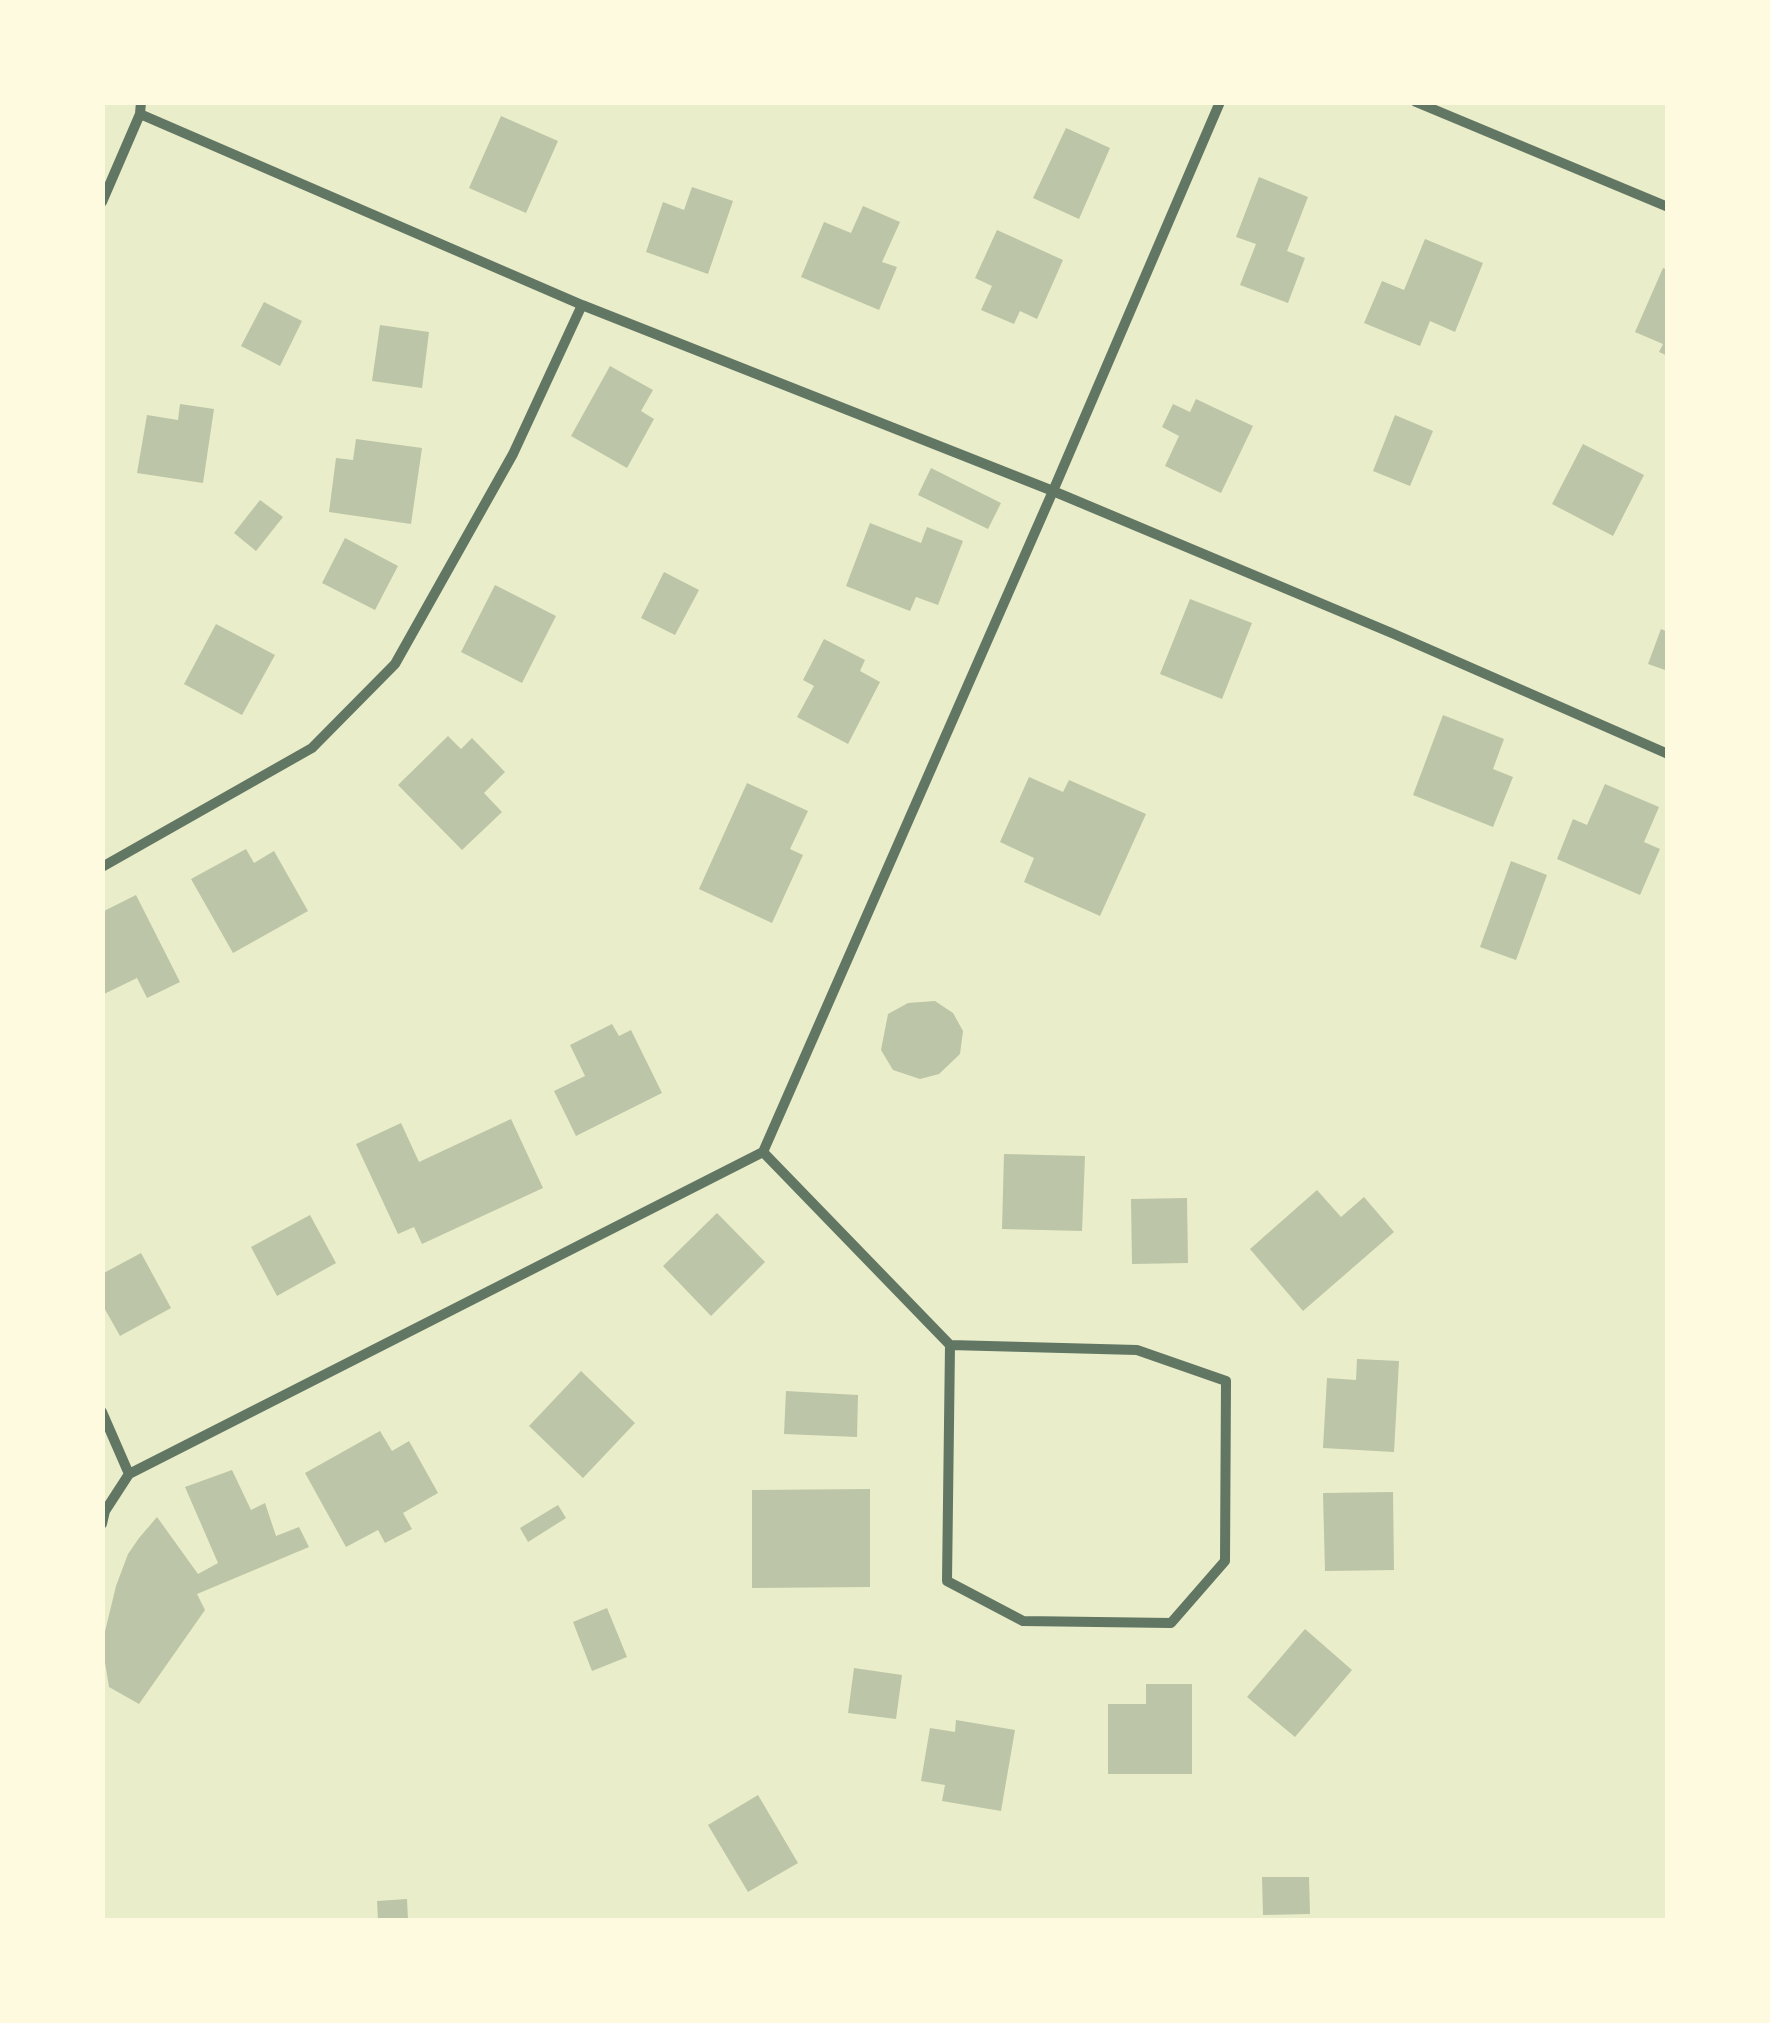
<!DOCTYPE html>
<style>
body{margin:0}
#map{position:relative;width:1770px;height:2023px;overflow:hidden;background:#e9edc9;font-family:"Open Sans",sans-serif}
canvas{display:block}
.frame{position:absolute;inset:0;border:105px solid #fefae0;pointer-events:none}
</style>
<div id="map">
<canvas width="1770" height="2023"></canvas>
<div class="frame"></div>
</div>
<script>
const g = document.querySelector('canvas').getContext('2d');
g.lineJoin = 'round';
function fillPath(path, color) { g.fillStyle = color; g.fill(path, 'evenodd'); }
function trace(path, color, width, dash) { g.strokeStyle = color; g.lineWidth = width; g.lineCap = dash ? 'butt' : 'round'; g.setLineDash(dash || []); g.stroke(path); }
const building = new Path2D(`
 M501,116L558,141L526,213L469,188Z
 M1066,128L1110,148L1079,219L1033,198Z
 M1259,177L1308,197L1287,251L1305,258L1288,303L1240,285L1256,244L1236,237Z
 M692,187L733,201L708,274L646,252L663,202L684,210Z
 M863,206L900,222L882,262L897,267L879,310L801,277L824,222L851,233Z
 M997,230L1063,260L1037,319L1020,311L1014,324L981,310L992,286L975,278Z
 M1425,239L1483,263L1455,332L1430,321L1420,346L1364,323L1382,281L1404,290Z
 M1663,268L1668,270V356L1659,352L1663,344L1635,332Z
 M264,302L302,321L280,366L241,346Z
 M380,325L429,332L422,388L372,381Z
 M610,366L653,390L641,411L654,419L627,468L571,436Z
 M1196,399L1253,426L1221,493L1165,466L1179,436L1162,427L1173,404L1190,412Z
 M180,404L214,409L203,483L137,473L147,415L178,420Z
 M1395,415L1433,431L1410,486L1373,471Z
 M356,439L422,448L411,524L329,512L336,458L353,460Z
 M1583,444L1644,475L1613,536L1552,504Z
 M931,468L1001,503L988,529L918,495Z
 M260,500L283,517L256,551L234,533Z
 M870,523L921,543L927,527L963,541L938,605L916,597L910,611L846,586Z
 M345,538L398,566L375,610L322,583Z
 M664,572L699,590L675,635L641,618Z
 M495,585L556,616L522,683L461,652Z
 M1190,599L1252,623L1222,699L1160,674Z
 M216,624L275,655L242,715L184,684Z
 M1661,629L1668,632V671L1648,664Z
 M824,639L865,660L860,671L880,682L848,744L797,717L814,686L803,680Z
 M1443,715L1504,739L1493,769L1513,777L1493,827L1413,795Z
 M448,736L461,749L472,738L505,772L484,793L502,812L462,850L398,785Z
 M1029,777L1063,792L1069,780L1146,814L1100,916L1024,882L1034,858L1000,842Z
 M747,783L808,811L790,849L803,855L772,923L699,889Z
 M1605,784L1659,807L1644,842L1660,849L1640,895L1557,859L1573,819L1587,825Z
 M246,849L254,863L274,851L308,911L233,953L191,879Z
 M1511,861L1547,875L1516,960L1480,947Z
 M136,895L180,982L147,998L137,978L102,995V912Z
 M935,1001L953,1013L963,1031L960,1054L939,1074L920,1079L893,1070L881,1050L888,1014L908,1003Z
 M612,1024L619,1036L631,1030L662,1093L576,1136L554,1091L585,1076L570,1045Z
 M511,1119L543,1188L422,1244L414,1227L398,1234L356,1144L401,1123L419,1162Z
 M1004,1154L1085,1156L1082,1231L1002,1229Z
 M1317,1190L1341,1217L1364,1197L1394,1232L1303,1311L1250,1249Z
 M1187,1198L1188,1263L1132,1264L1131,1199Z
 M717,1213L765,1262L711,1316L663,1266Z
 M310,1215L336,1263L277,1296L251,1247Z
 M141,1253L171,1308L120,1336L102,1304V1274Z
 M1357,1359L1399,1361L1394,1452L1323,1448L1327,1378L1356,1380Z
 M581,1371L635,1423L583,1478L529,1426Z
 M786,1391L858,1395L857,1437L784,1434Z
 M380,1431L392,1451L409,1441L438,1493L403,1513L412,1529L385,1543L378,1530L346,1547L305,1473Z
 M232,1470L251,1510L265,1503L276,1536L299,1527L309,1547L197,1594L205,1610L139,1704L109,1687L102,1644L116,1586L128,1554L139,1538L157,1517L198,1574L218,1563L185,1487Z
 M870,1489V1587L752,1588V1490Z
 M1393,1492L1394,1570L1325,1571L1323,1493Z
 M558,1505L566,1518L528,1542L520,1528Z
 M607,1608L627,1657L592,1671L573,1622Z
 M1305,1629L1352,1670L1295,1737L1247,1697Z
 M854,1668L902,1675L896,1719L848,1713Z
 M1146,1684H1192V1774H1108V1704H1146Z
 M956,1720L1015,1730L1001,1811L942,1801L945,1785L921,1781L930,1728L955,1732Z
 M758,1795L798,1863L748,1892L708,1825Z
 M1262,1877H1309L1310,1914L1263,1915Z
 M407,1899L408,1920H378L377,1901Z`);
const minor = new Path2D(`
 M1416,102L1668,207
 M140,114L582,305L1053,491L1394,634L1668,754
 M102,202L140,114L141,102
 M102,867L312,748L395,664L513,454L582,305
 M950,1345L947,1581L1023,1621L1171,1623L1225,1561L1226,1381L1137,1350L950,1345L763,1152L1053,491L1220,102
 M102,1412L129,1474
 M102,1524L105,1511L129,1474L763,1152`);
fillPath(building, '#bcc5a7');
trace(minor, '#617663', 10);
</script>
